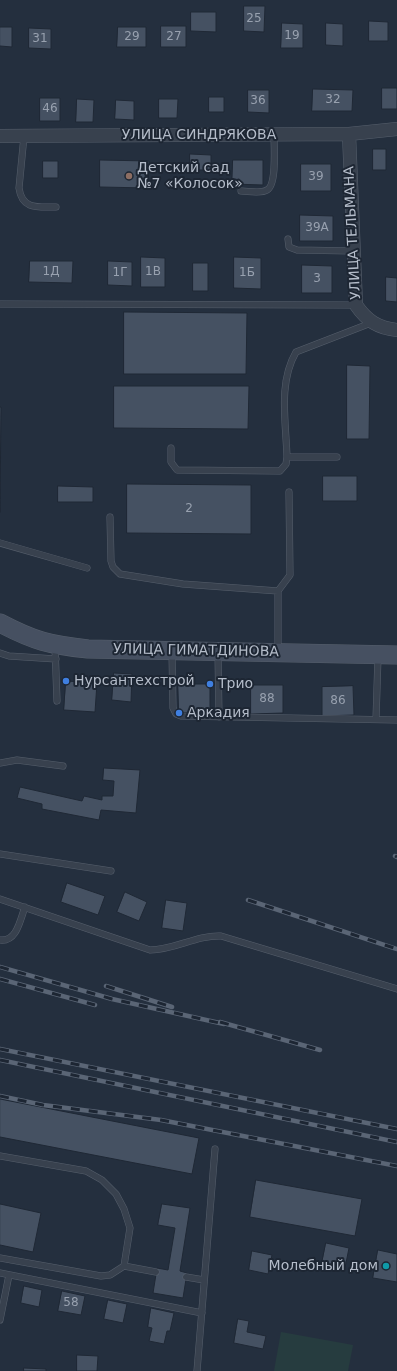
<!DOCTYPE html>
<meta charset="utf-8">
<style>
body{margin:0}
canvas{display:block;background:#242f3e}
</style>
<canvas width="397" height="1371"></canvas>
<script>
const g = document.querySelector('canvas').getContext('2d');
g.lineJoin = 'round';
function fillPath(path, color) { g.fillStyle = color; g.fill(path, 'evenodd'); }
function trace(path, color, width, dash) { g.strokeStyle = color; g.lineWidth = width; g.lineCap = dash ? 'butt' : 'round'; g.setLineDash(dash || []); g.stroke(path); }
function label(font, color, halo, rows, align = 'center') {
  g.font = font + ' "DejaVu Sans",sans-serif'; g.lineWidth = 4; g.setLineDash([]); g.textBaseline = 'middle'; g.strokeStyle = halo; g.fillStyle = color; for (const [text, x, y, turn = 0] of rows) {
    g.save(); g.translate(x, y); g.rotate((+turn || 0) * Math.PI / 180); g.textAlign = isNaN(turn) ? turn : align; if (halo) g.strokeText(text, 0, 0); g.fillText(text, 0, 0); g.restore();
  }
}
const green = new Path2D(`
 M281,1332L353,1345L348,1371H274Z`);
const building = new Path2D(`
 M244,6H265L264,32L244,31Z
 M191,12H216V32L191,31Z
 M369,21L388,22V41H369Z
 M282,23L303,24V48H281Z
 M326,23L343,24V46L326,45Z
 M161,26H186V47H161Z
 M0,27H12V47L0,46Z
 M118,27H146V47H117Z
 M29,28L51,29V49L29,48Z
 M382,88H397V109H382Z
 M313,89L353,90L352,111H312Z
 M248,90H269V113L248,112Z
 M209,97H224V112H209Z
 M40,98H60V121H40Z
 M77,99L94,100L93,122H76Z
 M159,99H178L177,118H159Z
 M116,100L134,101V120L115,119Z
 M373,149H386V170H373Z
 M190,154L211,155V170H190Z
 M100,160L149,161L148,188L100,187Z
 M233,160H263V185L232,184Z
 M43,161H58V178H43Z
 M301,164H331V191H301Z
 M300,215L333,216V241H300Z
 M141,257L165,258V287H141Z
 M234,257L261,258V289L234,288Z
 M30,261H73L72,283L29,282Z
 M108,261L132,262V286L108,285Z
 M193,263H208V291H193Z
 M302,265L332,266V293H302Z
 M386,277L397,278V302L386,301Z
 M124,312L247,313L246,374H124Z
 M347,365L370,366L369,439H347Z
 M114,386H249L248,429L114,428Z
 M0,407H1L0,512Z
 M323,476H357V501H323Z
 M127,484L251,485V534L127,533Z
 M58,486L93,487V502H58Z
 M114,673L132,674L131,702L112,700Z
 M66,681L97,683L95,712L64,710Z
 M178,684H210V712L179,713Z
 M251,685H283V713L251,714Z
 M353,686L354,715L322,716V687Z
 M104,768L140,770L136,813L101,810L99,820L42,809V804L17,798L20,787L82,801L84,796L102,800V796H113L114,781L103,780Z
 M67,883L105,896L98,915L61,902Z
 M125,892L147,902L139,921L117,912Z
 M166,900L187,903L183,931L162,928Z
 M0,1099L199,1138L192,1174L0,1137Z
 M256,1180L362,1199L355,1236L250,1217Z
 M0,1204L41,1213L33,1252L0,1245Z
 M162,1204L190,1208L180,1271L187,1273L183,1298L153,1293L157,1268L168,1270L175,1228L158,1225Z
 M326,1243L349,1248L345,1268L322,1263Z
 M378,1250L397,1254V1282L373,1278Z
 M252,1251L272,1255L268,1274L249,1270Z
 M24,1286L42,1290L39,1307L21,1303Z
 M62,1291L85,1296L81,1315L58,1311Z
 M108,1300L127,1304L123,1323L104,1319Z
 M151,1308L174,1313L170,1331H167L164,1344L149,1341L152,1328L148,1327Z
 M238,1319L249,1321L247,1332L266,1336L263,1349L234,1343Z
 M77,1355L98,1356L97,1371H77Z
 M24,1368L46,1369V1371H24Z`);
const lane = new Path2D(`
 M24,136L19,188C22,210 38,207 56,207
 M241,191C248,191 261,194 267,190C277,185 274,147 274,135
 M288,239L289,247L297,250L353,251
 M0,304L356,305
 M171,448V462L177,470L280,471L286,464L287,457C286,422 278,383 296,352L371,323
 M287,457H337
 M110,517L111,561L113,567L120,574L183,584L278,591
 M0,543L87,568
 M55,646L57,701
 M278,652V591L290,575L289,492
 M0,653L9,656L56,659
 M172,653L173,708L176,714L181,716L397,720
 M218,653L219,717
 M376,719L378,657
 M0,763L17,760L63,766
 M0,854L111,871
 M0,899L150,950C175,950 196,935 221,936L397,989
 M0,940C17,942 20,920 25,907
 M0,1156L86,1171L102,1180L116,1194L124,1209L130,1228L124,1266L110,1275L101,1276L0,1258
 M124,1266L156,1272
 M0,1273L202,1313
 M186,1277L204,1280
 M0,1320L9,1275
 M197,1371L215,1149`);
const street = new Path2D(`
 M349,134L356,305C367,321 378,328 397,330
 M0,136L349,134L397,129`);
const secondary = new Path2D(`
 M0,623C34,641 50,645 88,649L397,655`);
const rail = new Path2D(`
 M395,856L397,857
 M248,900L397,949
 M0,967L112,999L224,1024
 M0,979L95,1005
 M106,986L172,1007
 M220,1022L320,1050
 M0,1049L397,1129
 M0,1060L397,1142
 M0,1096L43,1105L161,1120L397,1166`);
const markers = [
 [129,176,4,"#8d6e63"],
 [66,681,4,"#3f7fe0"],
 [210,684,4,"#3f7fe0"],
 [179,713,4,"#3f7fe0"],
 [386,1266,4,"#0f9aa8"]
];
const numberNames = [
 ["25",254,19],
 ["19",292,36],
 ["29",132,37],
 ["27",174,37],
 ["31",40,39],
 ["32",333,100],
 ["36",258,101],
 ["46",50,109],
 ["39",316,177],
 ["39А",317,228],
 ["1Д",51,272],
 ["1В",153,272],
 ["1Г",120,273],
 ["1Б",247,273],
 ["3",317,279],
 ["2",189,509],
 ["88",267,699],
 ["86",338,701],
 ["58",71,1303]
];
const streetNames = [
 ["УЛИЦА СИНДРЯКОВА",199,135],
 ["УЛИЦА ТЕЛЬМАНА",353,233,-93],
 ["УЛИЦА ГИМАТДИНОВА",196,651,1]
];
const poiNames = [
 ["Детский сад",137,168],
 ["№7 «Колосок»",137,184],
 ["Нурсантехстрой",74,681],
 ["Трио",218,684],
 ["Аркадия",187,713],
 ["Молебный дом",378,1266,"right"]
];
fillPath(green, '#263c3f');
fillPath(building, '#455162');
trace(building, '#1f2835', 1);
trace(lane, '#565f6c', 7);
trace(street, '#565f6c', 14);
trace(secondary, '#565f6c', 19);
trace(lane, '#38414e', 6);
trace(street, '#38414e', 13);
trace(secondary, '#465061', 18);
trace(rail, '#5a6575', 4.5);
trace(rail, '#1d2633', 3, [9]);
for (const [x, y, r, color] of markers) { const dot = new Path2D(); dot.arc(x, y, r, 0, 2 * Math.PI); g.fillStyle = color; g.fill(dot); trace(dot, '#1d2633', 1.5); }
label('12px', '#98a1af', null, numberNames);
label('14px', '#b4bcc9', '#1d2633', streetNames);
label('14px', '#b4bcc9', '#1d2633', poiNames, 'left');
</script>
